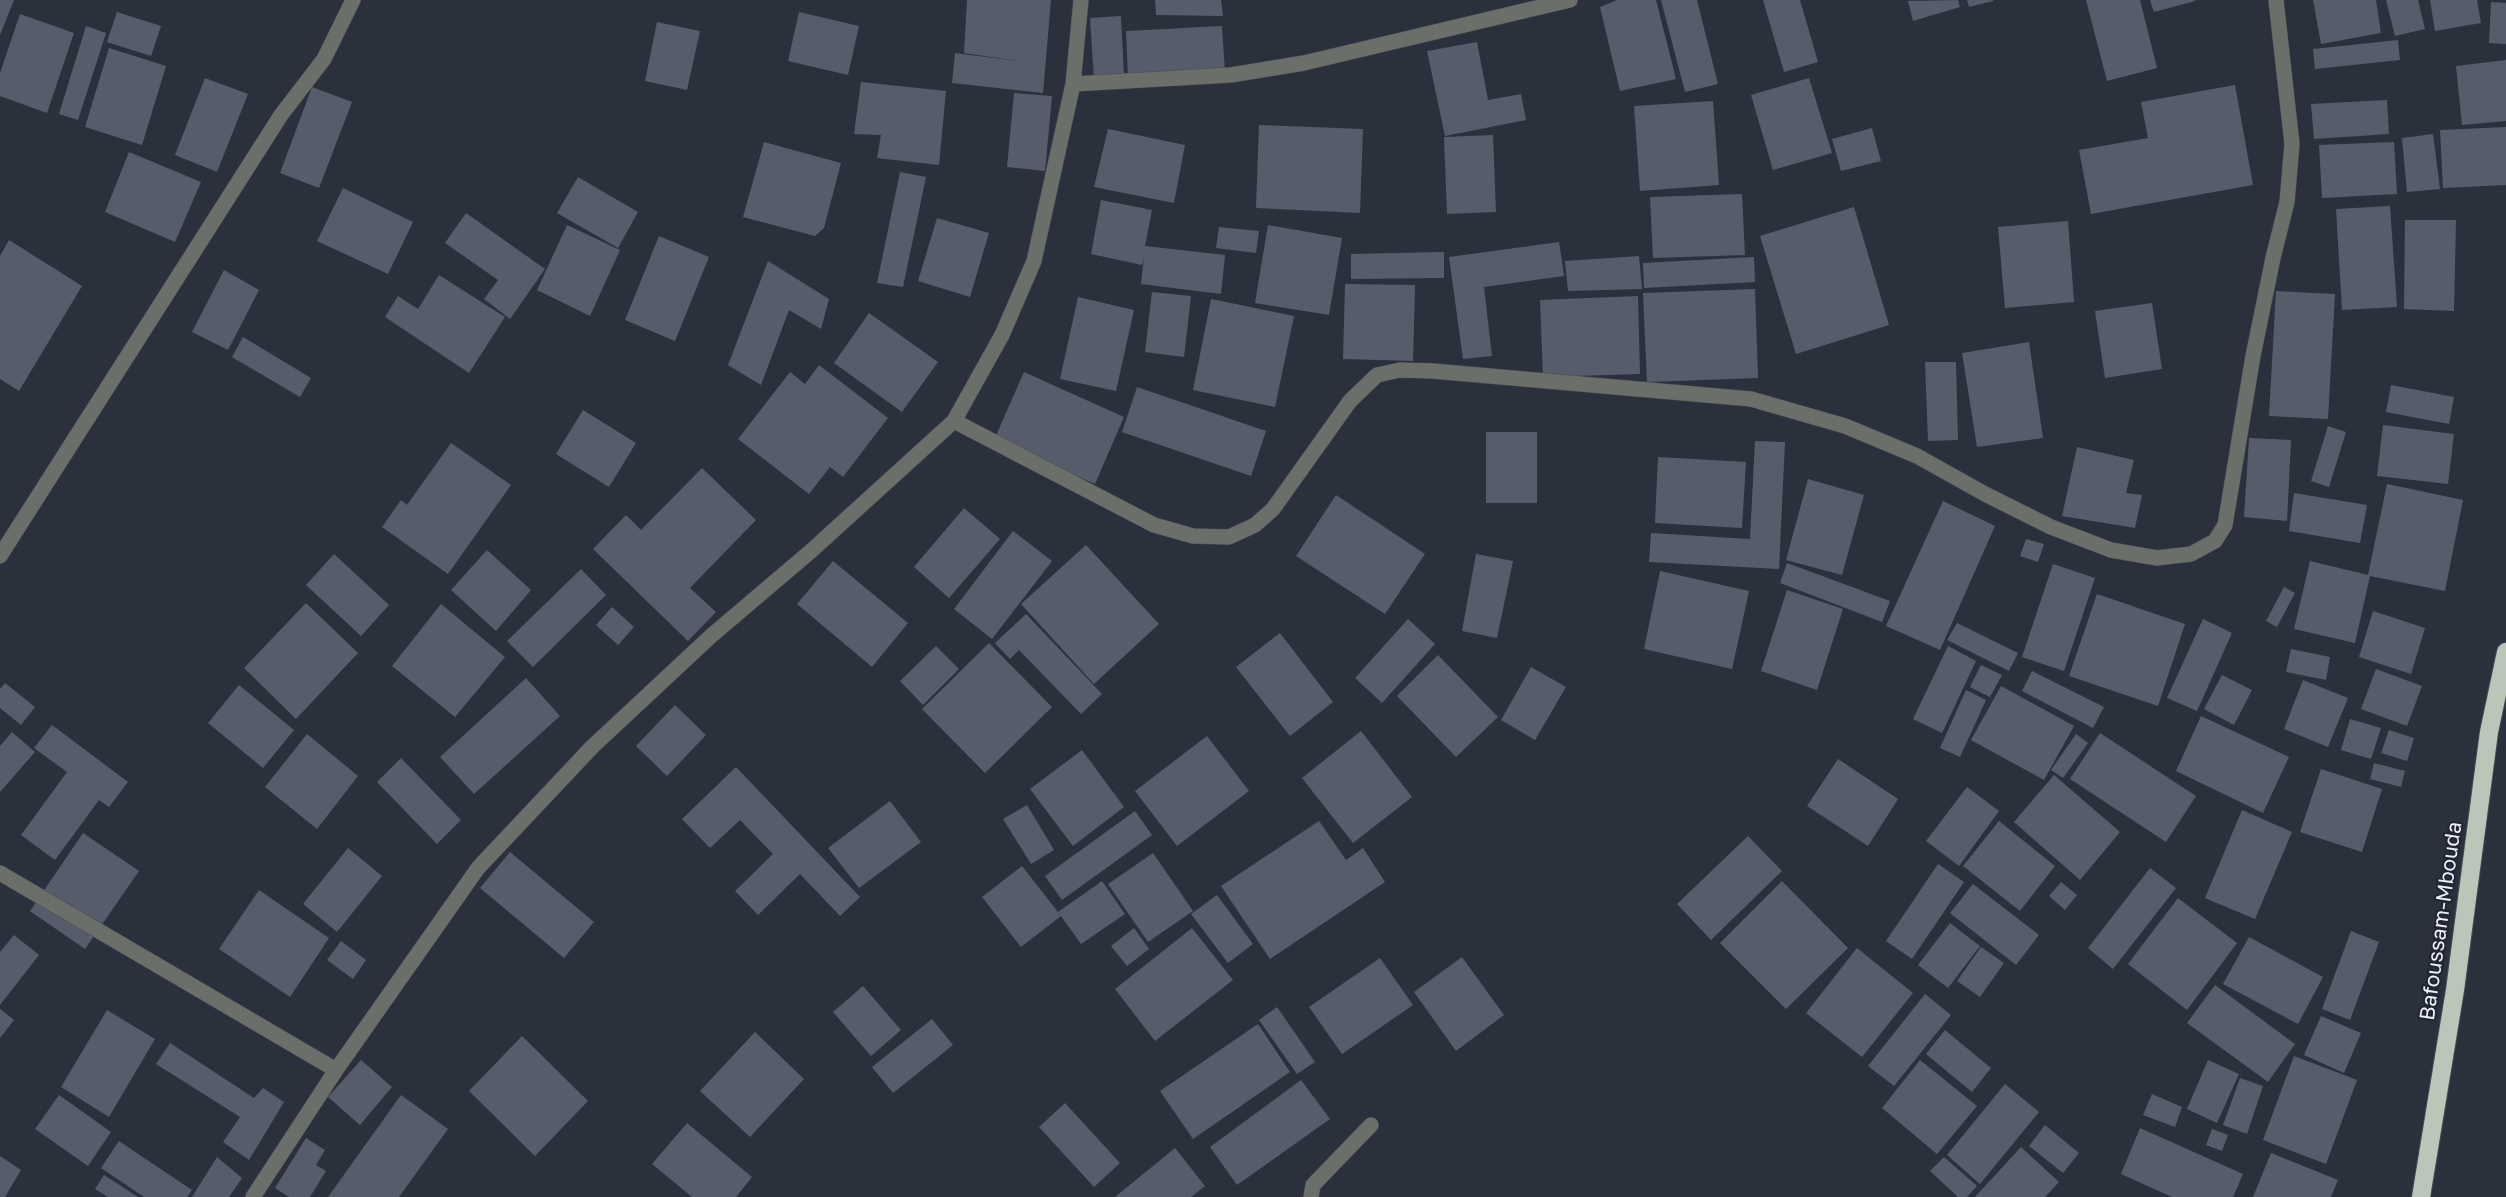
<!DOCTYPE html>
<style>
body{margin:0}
canvas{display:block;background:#2b303d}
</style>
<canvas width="2506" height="1197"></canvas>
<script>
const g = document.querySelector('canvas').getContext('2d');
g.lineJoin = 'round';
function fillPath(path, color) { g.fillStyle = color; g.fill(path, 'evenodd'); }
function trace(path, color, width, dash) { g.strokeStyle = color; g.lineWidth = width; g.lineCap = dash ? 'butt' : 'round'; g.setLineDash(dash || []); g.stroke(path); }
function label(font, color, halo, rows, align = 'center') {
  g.font = font + ' "Golos Text",sans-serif'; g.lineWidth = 4.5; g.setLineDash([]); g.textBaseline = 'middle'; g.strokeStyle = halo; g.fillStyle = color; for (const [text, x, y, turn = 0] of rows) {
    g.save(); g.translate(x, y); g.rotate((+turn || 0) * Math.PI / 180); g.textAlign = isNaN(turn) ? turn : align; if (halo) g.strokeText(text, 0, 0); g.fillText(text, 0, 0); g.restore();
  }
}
const building = new Path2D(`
 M0,0H14L0,35Z
 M967,0H1051L1043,93L952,83L955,53L1025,62L964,53Z
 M1155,0H1221L1223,16L1156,15Z
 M1617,0H1656L1676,79L1620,91L1600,7Z
 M1661,0H1697L1718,84L1685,92Z
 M1763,0H1800L1818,62L1784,72Z
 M1958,0L1960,7L1913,21L1908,1Z
 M1967,0H1993V1L1969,7Z
 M2086,0H2140L2157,68L2107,81Z
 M2150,0H2195V1L2154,12Z
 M2313,0H2376L2381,33L2321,44Z
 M2386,0H2418L2425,29L2395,36Z
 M2430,0H2477L2481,23L2435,31Z
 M2491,2L2506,3V44L2489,43Z
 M117,12L161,26L151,56L107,42Z
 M799,12L859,26L848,75L788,61Z
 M20,14L74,33L47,113L0,96V73Z
 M1121,16L1124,77L1094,79L1090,18Z
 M657,22L700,31L687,90L645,81Z
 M86,26L106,33L78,120L59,114Z
 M1222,26L1225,72L1128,77L1126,31Z
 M2398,40L2400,60L2315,69L2313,49Z
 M1477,42L1488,100L1521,94L1526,120L1445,136L1427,51Z
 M109,48L166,66L142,145L85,127Z
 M2506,60V121L2462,125L2456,66Z
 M205,78L248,94L217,172L175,155Z
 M1809,78L1832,153L1773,170L1751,95Z
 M861,82L946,91L939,165L877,158L881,135L854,134Z
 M2235,85L2253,185L2091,214L2079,150L2148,138L2141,102Z
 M312,87L352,102L319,188L280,173Z
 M1014,93L1052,96L1045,171L1007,167Z
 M2387,100L2389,134L2314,139L2311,104Z
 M1713,101L1719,185L1640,191L1634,106Z
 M1259,125L1363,129L1360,213L1256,208Z
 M2506,127V185L2443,188L2440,130Z
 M1872,128L1881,161L1841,171L1832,139Z
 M1108,129L1185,145L1174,203L1094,187Z
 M2433,134L2440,189L2407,192L2402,138Z
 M1493,135L1496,212L1447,214L1444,137Z
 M764,142L841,163L824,228L815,236L743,217Z
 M2394,142L2397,194L2322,198L2319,145Z
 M129,152L201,182L175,242L105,212Z
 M900,172L926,177L903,287L877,283Z
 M578,177L638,212L618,248L557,213Z
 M343,188L413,222L388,274L317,241Z
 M1742,194L1745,255L1653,258L1650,197Z
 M1101,200L1152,210L1145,246L1225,255L1221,294L1141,284L1144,256L1142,265L1091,254Z
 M2390,206L2397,307L2342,310L2336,209Z
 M1854,207L1889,325L1796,354L1760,236Z
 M466,213L545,269L510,319L484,299L498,280L445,243Z
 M937,218L989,233L970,297L918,281Z
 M2405,220H2456L2454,311L2404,309Z
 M2068,221L2074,302L2005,308L1998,227Z
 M567,225L620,250L590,316L537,290Z
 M1268,225L1342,238L1329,315L1255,303Z
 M1219,227L1259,231L1256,253L1216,248Z
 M659,236L709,257L675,341L625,320Z
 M9,240L82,286L19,391L0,379V256Z
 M1559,242L1564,276L1484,287L1492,356L1463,359L1449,257Z
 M1444,252V278L1351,279V254Z
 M1639,256L1642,289L1568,291L1565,261Z
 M1754,257L1755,282L1644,288L1643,263Z
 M768,261L829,299L821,329L789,310L761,385L728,365Z
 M224,270L259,290L228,350L192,332Z
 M439,275L505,317L469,373L385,317L398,296L418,309Z
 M1345,284L1415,285L1413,361L1343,359Z
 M1755,289L1758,378L1647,382L1643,293Z
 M2276,291L2335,294L2328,419L2269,416Z
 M1152,292L1191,296L1184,357L1145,352Z
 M1638,296L1640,374L1543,377L1540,300Z
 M1078,297L1134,310L1116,391L1060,379Z
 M1211,299L1294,316L1275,407L1193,390Z
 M2152,303L2162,369L2105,378L2095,311Z
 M869,313L938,362L902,412L834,363Z
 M243,337L311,378L300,397L232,357Z
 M2029,342L2043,438L1977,447L1962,353Z
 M1925,362H1956L1958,440L1928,441Z
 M819,365L888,418L843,477L830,467L809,494L738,439L790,372L805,384Z
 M1024,372L1124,417L1095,484L994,440Z
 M2391,385L2454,397L2449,424L2386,412Z
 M1137,387L1266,431L1251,476L1122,432Z
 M583,410L636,443L609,487L556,454Z
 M2383,425L2454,434L2448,484L2377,476Z
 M2328,426L2346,432L2329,487L2311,481Z
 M1486,432H1537V503H1486Z
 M2249,438L2291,440L2287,521L2244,517Z
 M1755,441L1785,442L1779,569L1649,562L1651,533L1750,539Z
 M451,443L511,485L448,574L382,527L401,500L407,505Z
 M2077,447L2134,460L2126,493L2142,495L2135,528L2062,516Z
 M1658,457L1746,462L1742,528L1655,523Z
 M702,468L756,520L690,588L716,612L688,641L593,549L626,515L641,530Z
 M1808,479L1864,495L1842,575L1786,560Z
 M2387,484L2463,500L2445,591L2370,576L2355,643L2294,629L2310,561L2368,575Z
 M2294,493L2367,505L2360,543L2289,531Z
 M1336,495L1425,554L1385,614L1296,556Z
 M1943,501L1995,526L1940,650L1886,626Z
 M964,508L1000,539L949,598L914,567Z
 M1013,531L1052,561L992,639L954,609Z
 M2026,539L2044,544L2038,562L2020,556Z
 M1086,545L1159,624L1094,684L1021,604Z
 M487,550L531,590L496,631L451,590Z
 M334,554L389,605L361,636L306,585Z
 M1476,554L1513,561L1497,638L1462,631Z
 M833,561L908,623L872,667L797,604Z
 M1787,563L1890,601L1882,622L1780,583Z
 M2053,564L2095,578L2064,671L2022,657Z
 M581,569L606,595L533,667L507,641Z
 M1660,571L1749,591L1732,669L1644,649Z
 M2284,587L2295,593L2277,627L2266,621Z
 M1787,590L1843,609L1817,690L1761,671Z
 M2097,594L2185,624L2158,706L2069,676Z
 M306,603L358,653L296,719L244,668Z
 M441,604L505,657L455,717L392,666Z
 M612,607L634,627L618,645L596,625Z
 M2373,611L2425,628L2411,674L2359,657Z
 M1026,614L1102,694L1081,714L1019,650L1010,659L995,643Z
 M1408,619L1435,644L1382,703L1355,678Z
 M2203,619L2232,633L2197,711L2167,698Z
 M1957,623L2018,653L2009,671L1947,640Z
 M1280,633L1333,702L1290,736L1236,667Z
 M989,643L1052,707L985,773L922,709Z
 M936,646L959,669L923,705L900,681Z
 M1948,646L1976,661L1942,733L1913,719Z
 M2291,649L2330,657L2326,680L2286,672Z
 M1438,655L1498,717L1456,757L1397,696Z
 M1981,665L2002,675L1990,697L1970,687Z
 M1531,667L1566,687L1535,740L1501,720Z
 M2376,669L2422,686L2407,726L2361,709Z
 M2032,671L2104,707L2093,728L2022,691Z
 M2222,675L2252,690L2234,725L2204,709Z
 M526,678L560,716L474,794L440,757Z
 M2303,680L2348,698L2328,747L2284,729Z
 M5,683L35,707L21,725L0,708V689Z
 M239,685L294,730L263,768L208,723Z
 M2001,686L2074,726L2044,780L1971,740Z
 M1966,690L1986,700L1960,757L1940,748Z
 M675,705L706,735L667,776L636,746Z
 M2201,716L2289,757L2263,813L2176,771Z
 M2350,719L2381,728L2371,759L2341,750Z
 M52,725L128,782L109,807L99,800L55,860L21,835L67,772L34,748Z
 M2389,730L2414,738L2407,761L2381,753Z
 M1361,731L1412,797L1353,843L1302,778Z
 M12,732L35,752L0,792V746Z
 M2100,733L2196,796L2166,842L2070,779Z
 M307,734L358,776L317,829L265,787Z
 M2076,734L2088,743L2063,778L2051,770Z
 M1207,736L1249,791L1177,846L1135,791Z
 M1082,750L1124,807L1073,846L1030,789Z
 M401,758L461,820L437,844L377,782Z
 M1838,759L1898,799L1868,846L1807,806Z
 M2374,763L2405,771L2401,787L2370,779Z
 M736,767L860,897L840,916L800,874L758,915L735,891L773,854L740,820L710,848L682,819Z
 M2321,769L2382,789L2362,852L2300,832Z
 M2054,775L2120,832L2080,880L2014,822Z
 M1967,787L1999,811L1959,866L1926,841Z
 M890,801L921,842L859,888L828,848Z
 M1027,805L1054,850L1031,864L1003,819Z
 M2242,810L2292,832L2255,919L2205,898Z
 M1135,811L1152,835L1062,900L1045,876Z
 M1319,821L1346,860L1363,848L1385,882L1270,959L1221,886Z
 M1999,821L2055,866L2020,911L1963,866Z
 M83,833L139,871L85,949L30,911Z
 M1748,836L1782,871L1711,940L1677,904Z
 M348,848L382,876L337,932L303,904Z
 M510,852L594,922L564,958L480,888Z
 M1153,853L1193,911L1148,942L1108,884Z
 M1938,864L1964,882L1912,959L1886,941Z
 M1022,866L1058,912L1102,881L1125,914L1081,944L1061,916L1021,947L982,897Z
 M2150,868L2176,888L2113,969L2088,948Z
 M1782,881L1848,948L1786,1009L1720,943Z
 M2061,882L2077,895L2065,910L2049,896Z
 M1973,884L2039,935L2016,965L1950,913Z
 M259,890L329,938L290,997L219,949Z
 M1217,895L1253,944L1228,963L1191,914Z
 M2178,898L2237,943L2187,1010L2128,964Z
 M1950,923L1980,946L1948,988L1918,965Z
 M1134,928L1149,949L1127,966L1111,946Z
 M1192,928L1233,980L1155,1041L1115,989Z
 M2351,931L2379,942L2350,1020L2322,1009Z
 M14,935L39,955L0,1005V952Z
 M2249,937L2323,977L2298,1024L2223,984Z
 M341,941L366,960L353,979L327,960Z
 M1981,947L2004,963L1980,997L1957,981Z
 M1857,948L1913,993L1862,1057L1806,1013Z
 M1462,957L1504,1015L1456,1051L1414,992Z
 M1380,958L1413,1005L1342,1054L1309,1007Z
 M2215,985L2295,1044L2268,1082L2187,1023Z
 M863,986L901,1030L871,1056L833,1012Z
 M1925,994L1951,1015L1894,1086L1868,1066Z
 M1277,1007L1315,1062L1297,1074L1259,1020Z
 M0,1009L14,1020L0,1038Z
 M107,1010L155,1039L109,1117L61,1087Z
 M2321,1016L2361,1033L2344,1073L2304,1055Z
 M932,1019L953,1045L893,1093L872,1067Z
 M1258,1024L1290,1072L1193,1139L1160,1091Z
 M1945,1030L1991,1068L1972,1092L1926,1054Z
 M755,1032L804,1079L750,1137L700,1091Z
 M522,1036L588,1101L535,1156L469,1091Z
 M170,1043L254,1098L263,1088L284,1102L249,1160L223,1142L240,1117L156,1064Z
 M2294,1056L2357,1080L2326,1164L2263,1140Z
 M361,1060L392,1087L360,1125L328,1097Z
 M1920,1060L1977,1106L1937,1154L1882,1108Z
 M2208,1060L2239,1074L2217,1123L2187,1109Z
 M2240,1078L2263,1086L2247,1134L2223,1125Z
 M1301,1080L1330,1119L1237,1185L1210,1147Z
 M2005,1084L2039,1112L1980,1184L1947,1155Z
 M2152,1094L2182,1107L2175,1127L2143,1115Z
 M59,1095L111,1132L88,1166L35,1129Z
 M401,1095L448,1129L399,1197H328Z
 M1065,1103L1120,1163L1094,1187L1039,1127Z
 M687,1123L752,1177L736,1197H692L652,1164Z
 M2045,1125L2079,1153L2063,1173L2029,1146Z
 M2140,1128L2243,1174L2233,1197H2172L2121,1174Z
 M2212,1129L2228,1135L2222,1151L2206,1145Z
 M306,1138L325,1150L316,1165L326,1171L310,1197H289L275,1188Z
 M119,1141L192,1190L187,1197H144L101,1168Z
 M2021,1147L2059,1182L2045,1197H1975Z
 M1175,1148L1205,1186L1191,1197H1115Z
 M2271,1153L2338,1180L2331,1197H2253Z
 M0,1156L21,1170L5,1197H0Z
 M217,1157L242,1178L229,1197H192Z
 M1944,1157L1977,1186L1967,1197H1958L1930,1171Z
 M104,1175L138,1197H108L95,1189Z`);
const street = new Path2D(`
 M1073,84L1231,75L1304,63L1570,0
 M954,421L1154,525L1193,536L1229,537L1255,525L1273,509L1350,401L1377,375L1400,370L1433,371L1751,399L1845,426L1917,456L1985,494L2051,527L2111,550L2157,558L2191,554L2215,541L2225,525L2253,356L2273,258L2287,202L2292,144L2276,0
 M0,556L281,115L324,59L353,0
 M0,873L336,1070
 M253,1197L336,1070L478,868L592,747L711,636L811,551L954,421L1002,335L1034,261L1073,84L1081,0
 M1311,1197L1313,1185L1371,1125`);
const highway = new Path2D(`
 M2421,1197L2455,990L2489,732L2506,652`);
const streetNames = [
 ["Bafoussam-Mbouda",2441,921,-82]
];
fillPath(building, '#565c6a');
trace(street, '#464b57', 16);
trace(highway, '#464b57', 20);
trace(street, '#6a6f69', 15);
trace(highway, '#bac7b8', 18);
label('21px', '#ecf0f8', '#212632', streetNames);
</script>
